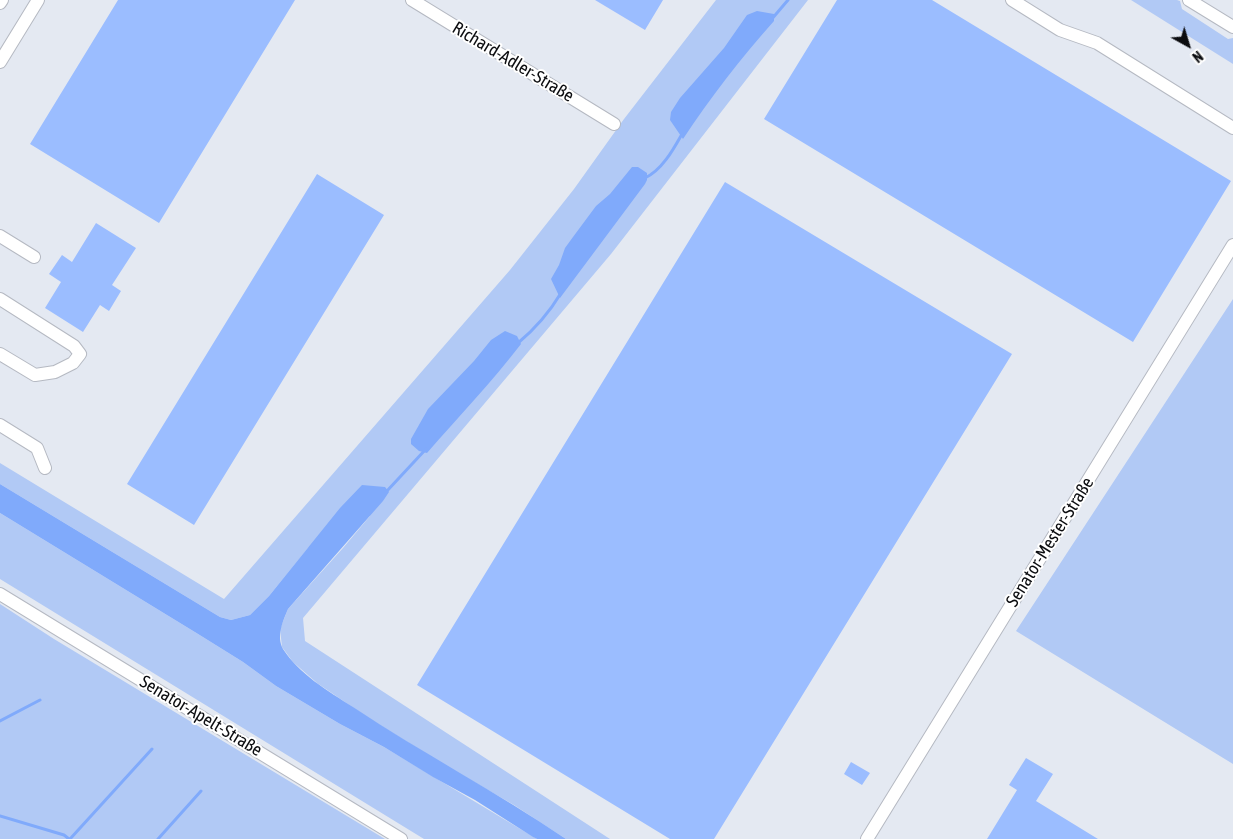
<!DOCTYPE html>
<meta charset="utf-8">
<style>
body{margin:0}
#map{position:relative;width:1233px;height:839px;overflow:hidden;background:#e4e9f2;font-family:"Asap Condensed",sans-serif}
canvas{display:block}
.north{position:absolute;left:1163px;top:20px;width:50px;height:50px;-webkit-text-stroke:4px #fff;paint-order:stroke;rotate:141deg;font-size:14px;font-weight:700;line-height:20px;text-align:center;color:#0c0d10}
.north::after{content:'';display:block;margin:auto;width:18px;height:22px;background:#0c0d10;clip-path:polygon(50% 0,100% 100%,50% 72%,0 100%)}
</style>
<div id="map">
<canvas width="1233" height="839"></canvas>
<div class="north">N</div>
</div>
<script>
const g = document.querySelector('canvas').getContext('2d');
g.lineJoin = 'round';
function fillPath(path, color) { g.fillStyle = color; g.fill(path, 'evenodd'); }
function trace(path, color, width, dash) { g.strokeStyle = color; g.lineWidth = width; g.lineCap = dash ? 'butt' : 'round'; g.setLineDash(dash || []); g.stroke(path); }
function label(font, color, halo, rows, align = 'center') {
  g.font = font + ' "Asap Condensed",sans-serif'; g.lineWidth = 4; g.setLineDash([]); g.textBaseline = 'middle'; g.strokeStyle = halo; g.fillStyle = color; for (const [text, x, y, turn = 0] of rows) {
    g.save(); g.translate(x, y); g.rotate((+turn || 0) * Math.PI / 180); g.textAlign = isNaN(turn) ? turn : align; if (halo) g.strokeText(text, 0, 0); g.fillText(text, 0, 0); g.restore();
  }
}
const green = new Path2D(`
 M716,0H808L611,254L303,618L305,641L610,839H566L514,805L448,767L370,719L317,683L293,662L282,647L280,629L288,609L343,548L370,516L308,548L269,596L250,615L231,620L220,617L0,484V463L224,599L510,270L574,189L624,119Z
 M1131,0H1177L1180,1L1182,9L1228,39L1233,38V64Z
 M1233,299V764L1016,631Z
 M0,513L198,634L243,662L276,686L340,724L384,747L537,839H424L0,579Z
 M0,604L54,639L385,839H0Z`);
const water = new Path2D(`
 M757,11L774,14V21C741,58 710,98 683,139L670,120L671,112L680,98L724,48L747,15Z
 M632,167H638L647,173V180L645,184L560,298L551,279L559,265L565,248L573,237L596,206L610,194Z
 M505,331L517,336L521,344C492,382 458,417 427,453L419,451L411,444V439L428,409L474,361L491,340Z
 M0,484L220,617L231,620L250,615L269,596L340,508L362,485L385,487L389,492L383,501L288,609C283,621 276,636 283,649C299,674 328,691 353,707C422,753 497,792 566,839H537L533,837L475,800L433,777L384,747L340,724L276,686L243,662L198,634L0,513Z`);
const stream = new Path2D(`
 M771,20L788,0
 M645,178C662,170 673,150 682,134
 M518,343C536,328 549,313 561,293
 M386,492L426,449
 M0,721L40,700
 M0,816L64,835L69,839
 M70,839L152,749
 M158,839L201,791`);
const building = new Path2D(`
 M118,0H295L159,223L30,144Z
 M595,0H663L645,30Z
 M837,0H932L1231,181L1133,342L764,119Z
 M317,174L384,215L194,525L127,484Z
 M725,182L1012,354L714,839H670L417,685Z
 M96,223L136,248L112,285L121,291L109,311L100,305L83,332L45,308L61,282L49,274L62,255L72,262Z
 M1026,758L1053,774L1036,801L1098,839H987L1017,790L1009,785Z
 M851,762L870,773L862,785L844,774Z`);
const minor = new Path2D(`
 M412,0L614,124
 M1012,0L1060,30L1097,43L1233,128
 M1189,0L1233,27
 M0,3L2,0
 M0,62L38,0
 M0,236L34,257
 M0,299L74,346L80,354L73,363L55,372L35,375L0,354
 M0,425L37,448L45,468
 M0,594L401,839
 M867,839L1233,245`);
const streetNames = [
 ["Richard-Adler-Straße",513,62,31],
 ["Senator-Mester-Straße",1050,542,-58],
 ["Senator-Apelt-Straße",201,716,31]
];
fillPath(green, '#b1c9f5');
fillPath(water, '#80aafb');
trace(stream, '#80aafb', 3);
fillPath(building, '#9bbdff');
trace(minor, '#b5b9c2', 14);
trace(minor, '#fff', 12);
label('18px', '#0c0d10', '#fff', streetNames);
</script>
